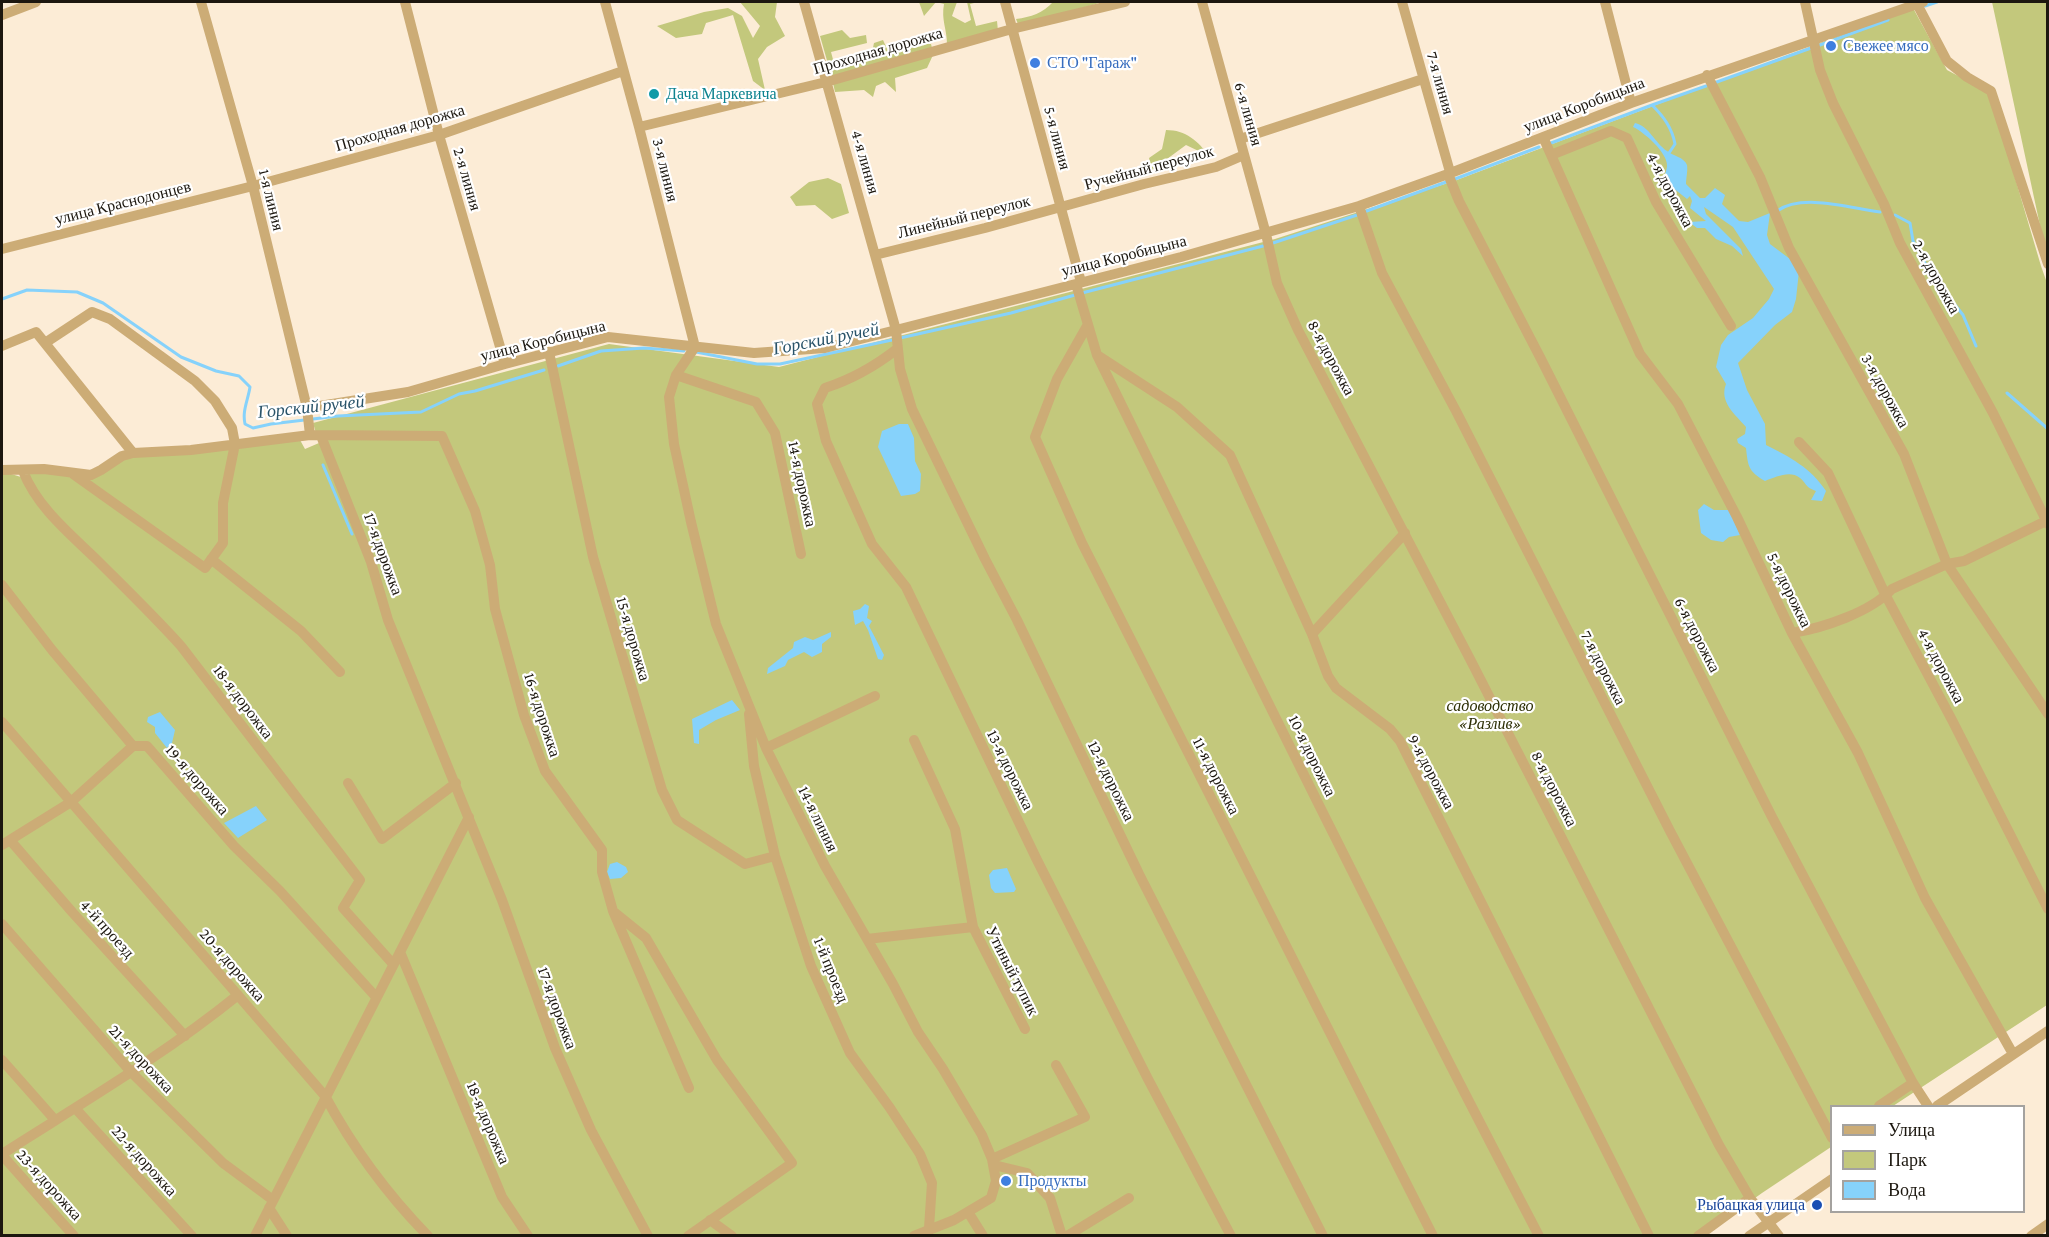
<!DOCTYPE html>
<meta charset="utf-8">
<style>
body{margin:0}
#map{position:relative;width:2049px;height:1237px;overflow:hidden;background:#fcecd6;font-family:"Crimson Pro",serif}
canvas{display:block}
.frame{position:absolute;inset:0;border:3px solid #1c170f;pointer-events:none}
.legend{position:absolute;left:1830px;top:1105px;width:195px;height:108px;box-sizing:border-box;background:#fff;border:2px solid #a4a29f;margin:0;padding:8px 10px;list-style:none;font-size:18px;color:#1c170f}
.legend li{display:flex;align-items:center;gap:12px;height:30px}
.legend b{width:30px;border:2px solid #a4a29f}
</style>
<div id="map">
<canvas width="2049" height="1237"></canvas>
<div class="frame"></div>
<ul class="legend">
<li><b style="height:8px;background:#ccac76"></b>Улица</li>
<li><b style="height:16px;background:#c3c87c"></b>Парк</li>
<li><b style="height:16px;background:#86d2fb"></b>Вода</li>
</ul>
</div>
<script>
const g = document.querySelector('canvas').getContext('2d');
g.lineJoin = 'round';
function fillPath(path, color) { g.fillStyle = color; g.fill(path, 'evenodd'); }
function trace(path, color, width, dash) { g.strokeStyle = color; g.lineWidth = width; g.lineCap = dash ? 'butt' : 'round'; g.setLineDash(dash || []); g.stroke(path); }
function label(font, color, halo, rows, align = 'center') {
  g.font = font + ' "Crimson Pro",serif'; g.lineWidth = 4.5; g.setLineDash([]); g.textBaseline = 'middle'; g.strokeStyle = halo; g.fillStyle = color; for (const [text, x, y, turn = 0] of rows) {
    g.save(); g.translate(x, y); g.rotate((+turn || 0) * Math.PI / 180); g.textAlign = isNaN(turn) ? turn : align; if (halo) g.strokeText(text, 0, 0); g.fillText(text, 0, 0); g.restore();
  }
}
const green = new Path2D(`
 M740,2H777L775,17L785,36L767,47L758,59L765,90L753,81L733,15L706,23L702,34L676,38L657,26L704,12L728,8L742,16L753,38L760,26Z
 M919,2H957L952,16L965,23L971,20L967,2H978L970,4L976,26L997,21L998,31L947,44C947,29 941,20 944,4L936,2L924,16Z
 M1053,2H1101L1093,5L1018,24L1016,19C1031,17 1043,13 1053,2Z
 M1992,2H2047V258Z
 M1913,8L1947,70L1990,93L2041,266L2047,283V1005L1893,1106H1832L1831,1147L1762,1193L1703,1235H2V474L8,473L21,477L46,467L95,477L126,458L300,440L305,449L319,443L313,423L609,344L779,367L1275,239L1454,181Z
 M842,30L850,38L866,35L867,43L831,52L835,67L857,62L858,59L872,52L874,43L883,40L888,51L921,42L931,44L932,48L832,78L820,36Z
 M933,55L927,68L895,78L896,92L885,82L876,86L873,97L864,90L835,92L833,83Z
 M1166,130C1186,130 1198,141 1209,156L1186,145L1152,170L1149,158L1162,149Z
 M828,178L841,184L849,213L832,219L815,205L796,206L790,197L809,182Z`);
const water = new Path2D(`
 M1635,123C1649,126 1655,143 1667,151C1673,156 1684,157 1687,165C1688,170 1686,179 1686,184L1700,198H1705L1715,188L1725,195L1722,204L1739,221L1748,222L1770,213L1767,235L1770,244L1790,259L1799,271L1796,299L1792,312L1775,325L1738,363L1747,390L1765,424L1766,445C1790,457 1811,468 1826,491L1822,501L1811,500L1816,491C1805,487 1807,484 1800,478C1790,470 1776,477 1765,481C1748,471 1748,466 1746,448L1738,443L1737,439L1745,434L1746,427C1735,414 1719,402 1726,384L1716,367L1721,345L1728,335L1753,318L1769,299L1774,289L1733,227L1704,207L1706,214L1741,249L1743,256L1732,246L1716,239L1705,228H1697L1689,222L1706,221L1690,208L1692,201L1690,196L1687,199L1663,180C1664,176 1667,170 1667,166C1668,153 1644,132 1633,127Z
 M899,424H908L914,438L915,461L921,474L920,491L915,494L901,496L878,447L882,431Z
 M1704,504L1714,510H1729L1740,535L1729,537L1723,542L1711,540L1701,533L1698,510Z
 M865,604L869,606L867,618L872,621L869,626L884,655L882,660L878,659L868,630L863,621L855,625L853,611L860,609Z
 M831,632V637L822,644V652L812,657L804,652L788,660L785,666L767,674L768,668L793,648L794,642L805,637L813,640Z
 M732,700L740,710L716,720L699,730V744L694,743L692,719Z
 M160,712L175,730L172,743L167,748L155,733V727L147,722L148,717Z
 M256,806L267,820L238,838L224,823Z
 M617,862L626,867L628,872L621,878L610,879L607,872L610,864Z
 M1007,868L1016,889L1014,892L995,893L991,888L989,875L993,870Z`);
const stream = new Path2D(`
 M1925,6L1937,2
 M1820,45L1888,20
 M1714,83L1811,48
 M1652,105L1706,86
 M1551,143L1652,105C1664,117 1672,128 1675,144L1669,153
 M1455,179L1539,147
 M1777,211C1802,193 1850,208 1880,212
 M1364,212L1446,182
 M1895,215L1910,223L1913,241L1926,265
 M1270,244L1357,215
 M1933,277L1963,315L1976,346
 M1082,293L1263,246
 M2,299L27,290L77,292L103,303L181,357L216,371L239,376L250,387C248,400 242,411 245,424L253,428L271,424L338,416L421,412L459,394L475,391L544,370
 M900,338L1011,313L1075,295
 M696,352L757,364H780L892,340
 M558,366L601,351L644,348L684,351
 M2007,393L2048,429
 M323,465L352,534`);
const minor = new Path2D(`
 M201,2L253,186L307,408L310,435L442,436L475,511L490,565L495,609L524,715L545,771L602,850V872L613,911L689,1088
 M405,2L439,135L505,364
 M605,2L639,127L695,347L676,375L669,397L674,444L691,522L716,624L766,748L825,866L893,984L918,1032L943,1069L982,1135L992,1159L996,1181L991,1198L954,1220L914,1236
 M804,2L896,330L900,369L912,409L985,559L1017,620L1139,874L1323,1236
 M1005,2L1081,282
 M1202,2L1266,234L1277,283L1298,330L1470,659L1719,1145L1750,1198L1779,1236
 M1402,2L1450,172
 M1605,2L1631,103
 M1805,2L1820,70L1833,103L1884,204L1900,243L1993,413L2048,524
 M1917,4L1947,61L1967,77L1991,91L2048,264
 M2,15L36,2
 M1707,75L1760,177L1789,248L1904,454L1947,564L2048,714
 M639,127L826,82L1012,29L1125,2
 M1543,137L1640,354L1678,404L1737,517L1792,633L1858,753L1925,898L2013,1054
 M1240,139L1423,79
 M1551,155L1611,131L1627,138L1656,202L1731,326
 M1448,174L1459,201L1541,359L1772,817L1913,1083L1928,1106
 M1359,206L1382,273L1456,411L1670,831L1832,1138
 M2,249L253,186L439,135L623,71
 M875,255L985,228L1144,184L1216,167L1244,155
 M1076,284L1097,355C1242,650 1386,945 1539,1236
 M1087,326L1057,379L1035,437L1082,543L1433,1236
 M45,343L92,312L110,319L195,381L215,401L232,428L235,444L223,503V543L205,568L73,474
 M2,346L36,332L133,453
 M897,349C874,367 853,379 825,388L817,404L826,441L872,544L906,587L1037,860L1148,1079L1231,1236
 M549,352L593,557L662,790L677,820L745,864L775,856
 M1097,355L1177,407L1230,455L1312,634L1328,676L1336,688L1390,729L1400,741L1649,1236
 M676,375L756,402L775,433L801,554
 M307,408L408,392L505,364L608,337L754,353L825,348L896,330L1181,257L1359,206L1448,174L1631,103L1923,2
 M321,436L371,562L388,620L502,900L555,1048L591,1130L648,1236
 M1799,442L1828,473L1886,596L1952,720L2048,909
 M2,470L44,469L91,475L101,470L122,456L133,453L191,450L310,435
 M23,471C37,507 69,533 97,560C125,588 154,616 181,646L360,880L343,908L393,964
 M211,559L301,631L340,672
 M2,585L52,650L133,746H147L234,846L280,891L376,997
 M1792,633C1823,628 1871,612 1892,589L1947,564L1964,561L2046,521
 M1312,634L1405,533
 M749,714L754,766L775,856L811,966L850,1053L890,1108L920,1154L932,1183L929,1228
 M2,722L325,1096C352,1146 388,1195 428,1236
 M914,740L955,829L973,927L1025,1029
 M766,748L875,696
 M348,783L382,839L456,783
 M10,840L73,913L185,1036
 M2,845L71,802L133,746
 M615,913L646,938L717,1060L792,1163L688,1236
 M2,924L131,1072L223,1163L273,1200
 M867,939L973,927
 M400,952L502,1197L528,1236
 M2,1060L55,1120
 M1879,1106L1913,1083
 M1937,1106L2048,1031
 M75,1108L192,1236
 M2,1154C82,1103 164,1055 238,995
 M2,1155L74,1236
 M992,1159L1085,1117L1056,1065
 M994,1165L1027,1173L1050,1198L1062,1236
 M269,1208L287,1236
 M968,1212L983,1236
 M710,1220L732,1236
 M255,1236L469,817
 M1067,1236L1129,1198
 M1698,1236L1750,1198
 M1749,1236L1832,1179
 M2031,1236L2048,1224`);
const markers = [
 [1831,46,6,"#3f7fe0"],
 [1035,63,6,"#3f7fe0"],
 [654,94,6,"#0f9aa8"],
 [1006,1181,6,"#3f7fe0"],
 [1817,1205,6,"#1a4fb4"]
];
const shopNames = [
 ["Свежее мясо",1843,46],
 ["СТО \"Гараж\"",1047,63],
 ["Продукты",1018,1181]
];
const streetNames = [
 ["Проходная дорожка",878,51,-16],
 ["7-я линия",1440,83,74],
 ["улица Коробицына",1584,105,-21],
 ["6-я линия",1248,114,74],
 ["Проходная дорожка",400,128,-16],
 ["5-я линия",1057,138,75],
 ["4-я линия",865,162,74],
 ["Ручейный переулок",1149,168,-15],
 ["3-я линия",665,170,76],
 ["2-я линия",467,179,74],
 ["4-я дорожка",1670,190,62],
 ["1-я линия",271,200,76],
 ["улица Краснодонцев",123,203,-14],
 ["Линейный переулок",964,217,-14],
 ["улица Коробицына",1124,256,-14],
 ["2-я дорожка",1936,277,61],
 ["улица Коробицына",543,341,-14],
 ["8-я дорожка",1331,358,62],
 ["3-я дорожка",1885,391,61],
 ["14-я дорожка",802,484,78],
 ["17-я дорожка",383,554,70],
 ["5-я дорожка",1789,590,64],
 ["6-я дорожка",1697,635,63],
 ["15-я дорожка",633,639,74],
 ["4-я дорожка",1941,666,62],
 ["7-я дорожка",1603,668,63],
 ["18-я дорожка",243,702,53],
 ["16-я дорожка",542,715,72],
 ["10-я дорожка",1312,756,64],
 ["13-я дорожка",1010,770,64],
 ["9-я дорожка",1431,772,62],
 ["11-я дорожка",1216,776,63],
 ["19-я дорожка",197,780,49],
 ["12-я дорожка",1111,781,64],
 ["8-я дорожка",1554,789,63],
 ["14-я линия",818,819,64],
 ["4-й проезд",107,929,48],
 ["20-я дорожка",232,965,49],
 ["1-й проезд",831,970,68],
 ["Утиный тупик",1012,971,63],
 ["17-я дорожка",557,1008,70],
 ["21-я дорожка",141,1059,47],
 ["18-я дорожка",488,1123,67],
 ["22-я дорожка",144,1161,48],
 ["23-я дорожка",49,1185,48]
];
const cultureNames = [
 ["Дача Маркевича",666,94]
];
const parkNames = [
 ["садоводство",1490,706],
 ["«Разлив»",1490,724]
];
const transitNames = [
 ["Рыбацкая улица",1805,1205]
];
const waterNames = [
 ["Горский ручей",826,339,-11],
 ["Горский ручей",311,407,-6]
];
fillPath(green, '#c3c87c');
fillPath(water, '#86d2fb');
trace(stream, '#86d2fb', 3);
trace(minor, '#ccac76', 10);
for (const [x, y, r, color] of markers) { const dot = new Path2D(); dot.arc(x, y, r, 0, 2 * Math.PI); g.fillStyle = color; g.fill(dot); trace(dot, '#fff', 2); }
label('16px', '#366cbe', '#fff', shopNames, 'left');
label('16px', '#1c170f', '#fff', streetNames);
label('16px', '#0d838f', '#fff', cultureNames, 'left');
label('italic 16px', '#2c2e04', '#fff', parkNames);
label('16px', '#164399', '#fff', transitNames, 'right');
label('italic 18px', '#295369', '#fff', waterNames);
</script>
